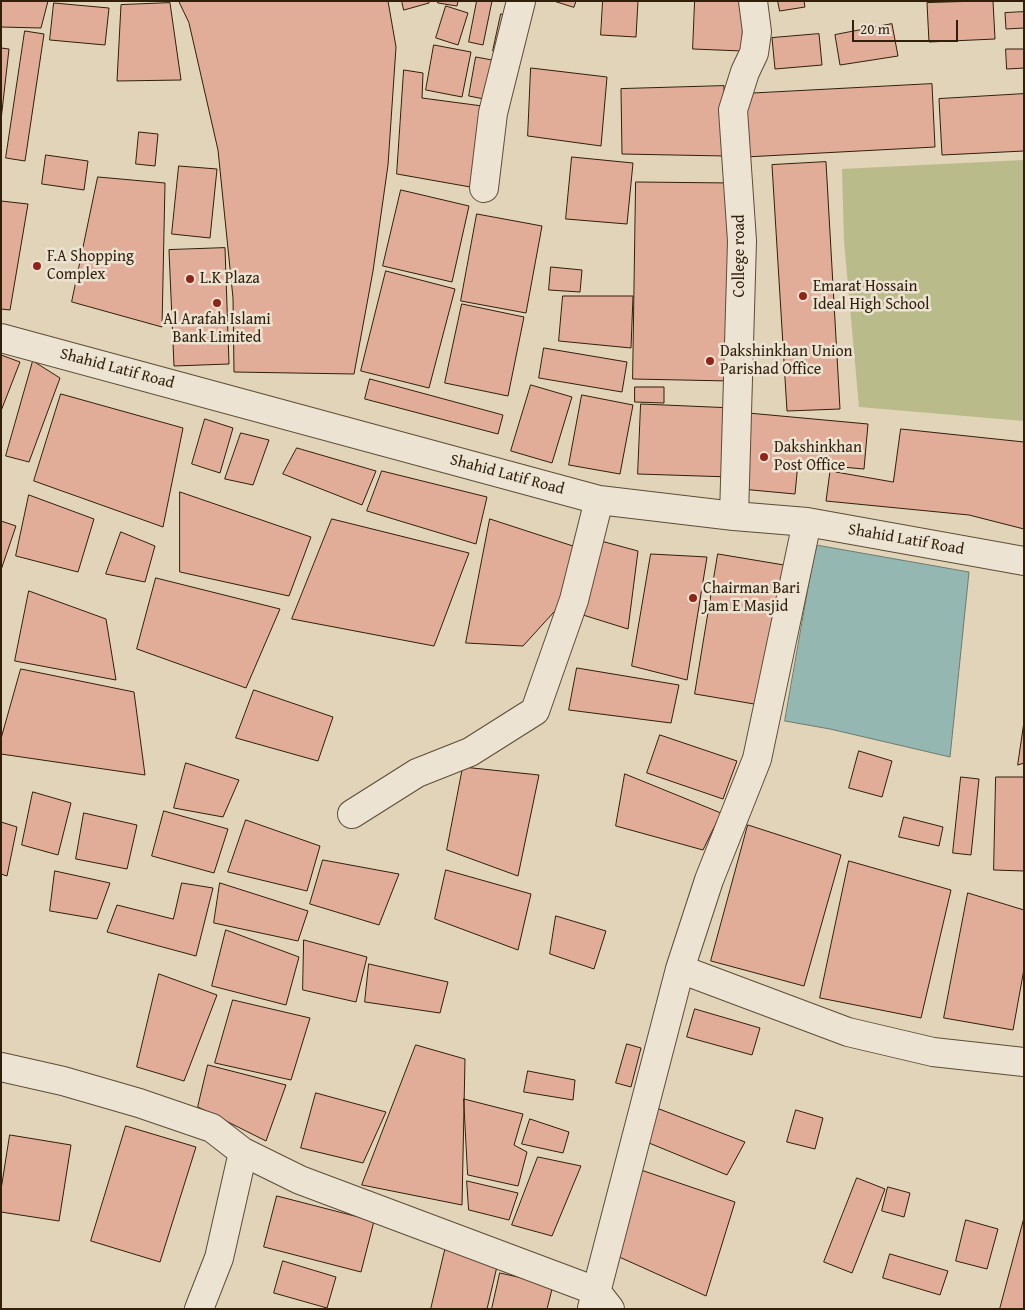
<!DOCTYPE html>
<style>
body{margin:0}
#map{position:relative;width:1025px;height:1310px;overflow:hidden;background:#e1d4b9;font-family:"Gentium Book Plus",serif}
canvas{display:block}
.frame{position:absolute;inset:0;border:2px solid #311f0a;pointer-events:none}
.scale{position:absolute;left:852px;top:20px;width:106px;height:22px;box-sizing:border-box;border:2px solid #311f0a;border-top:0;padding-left:6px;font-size:15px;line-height:18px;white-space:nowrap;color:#311f0a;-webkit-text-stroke:4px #ece3d2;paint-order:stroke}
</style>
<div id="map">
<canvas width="1025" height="1310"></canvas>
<div class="frame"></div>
<div class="scale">20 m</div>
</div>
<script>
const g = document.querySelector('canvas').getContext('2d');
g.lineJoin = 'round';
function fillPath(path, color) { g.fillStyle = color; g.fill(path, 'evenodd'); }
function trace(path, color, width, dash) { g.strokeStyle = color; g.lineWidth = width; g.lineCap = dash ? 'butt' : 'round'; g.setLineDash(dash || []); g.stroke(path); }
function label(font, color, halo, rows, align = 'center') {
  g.font = font + ' "Gentium Book Plus",serif'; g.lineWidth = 5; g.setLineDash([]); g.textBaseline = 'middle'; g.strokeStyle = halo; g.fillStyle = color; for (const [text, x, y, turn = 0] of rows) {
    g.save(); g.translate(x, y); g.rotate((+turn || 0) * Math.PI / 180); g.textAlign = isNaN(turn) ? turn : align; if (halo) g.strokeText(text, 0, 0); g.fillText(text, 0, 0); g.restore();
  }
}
const green = new Path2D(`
 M1024,160V421L859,407L844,241L842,169Z`);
const water = new Path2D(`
 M816,545L969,572L950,757L830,729L785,721Z`);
const building = new Path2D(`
 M1,1H48L41,28L1,27Z
 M179,1H388L396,47L388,165L373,271L354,374L234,372L233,298L218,150L189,23Z
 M402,1H429V3L404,10Z
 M438,1H458L457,6L438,3Z
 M477,1H492L483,45L469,42Z
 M554,1H576L574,7Z
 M603,1H638L636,37L601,35Z
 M695,1H743L742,51L693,49Z
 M778,1H804L805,7L780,11Z
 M993,1L995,39L929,42L927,3Z
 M54,3L109,8L105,45L50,40Z
 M170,3L181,80L117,81L121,5Z
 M446,6L468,13L458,45L436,38Z
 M1024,12V28L1006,29L1005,13Z
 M501,14L510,16L503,53L493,51Z
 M892,24L898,56L840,65L835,35Z
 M25,31L44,34L25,161L6,158Z
 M819,34L822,65L775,69L772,38Z
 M434,45L471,52L462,97L426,90Z
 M1,48L9,49L1,120Z
 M1006,49H1024V68L1007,69Z
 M476,57L492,60L484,99L469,96Z
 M531,68L607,77L601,146L528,136Z
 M404,70L423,73L422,98L490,107L476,188L397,174Z
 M932,84L935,147L745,157L742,94Z
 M724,86L725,156L622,154L621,89Z
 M1024,94V151L942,155L939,99Z
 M139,132L158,134L155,166L136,164Z
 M46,155L88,161L84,190L42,184Z
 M572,157L633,163L627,224L566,219Z
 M826,162L840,409L787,411L772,165Z
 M179,166L217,169L210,238L172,234Z
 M98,177L165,183L162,327L72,302Z
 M636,182L732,183L730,381L633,379Z
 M401,190L469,206L452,282L383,266Z
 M1,201L28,204L10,310L1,309Z
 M477,214L542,226L526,313L461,301Z
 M225,248L229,364L174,366L169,250Z
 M551,267L582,270L580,292L549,290Z
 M386,271L455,289L429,388L361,371Z
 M563,296H633L631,348L559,341Z
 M462,304L524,317L508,396L445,383Z
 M544,348L627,362L622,392L539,378Z
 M1,355L20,362L1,411Z
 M33,361L60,378L29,462L6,456Z
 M370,379L503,415L498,434L365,399Z
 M531,385L572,397L552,463L511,451Z
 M635,387H664V403L635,402Z
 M61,394L183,428L163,527L34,481Z
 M582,395L633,405L620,474L569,465Z
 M641,404L734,408L731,477L638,474Z
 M748,413L868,424L864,469L798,463L795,494L741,489Z
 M205,419L233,428L220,473L192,464Z
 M901,429L1024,442V529L969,515L826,501L830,471L893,482Z
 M241,433L269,440L253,485L225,479Z
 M297,448L376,471L362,505L283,474Z
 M382,471L487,497L476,544L367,511Z
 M180,492L311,537L289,596L180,572Z
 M29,495L94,519L78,572L16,556Z
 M332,519L469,553L434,646L292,619Z
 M490,519L576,547L563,602L523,646L466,643Z
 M1,521L16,526L1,570Z
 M121,532L155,546L145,582L106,574Z
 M601,541L638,551L628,629L583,615Z
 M651,554L707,557L687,680L632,666Z
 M718,554L790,566L766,706L695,694Z
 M156,578L280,609L246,688L137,649Z
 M29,591L106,619L116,680L15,661Z
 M577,668L679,685L671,723L569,710Z
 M21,669L134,692L145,775L1,754V739Z
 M254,690L333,717L318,761L236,738Z
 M1024,722V763L1018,765Z
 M660,735L737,761L723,799L647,773Z
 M859,751L892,761L882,797L849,788Z
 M186,763L239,780L223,817L174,808Z
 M463,767L539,775L518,876L447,850Z
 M625,774L721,813L703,850L616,826Z
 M961,777L979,779L971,855L953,853Z
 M996,777H1024V871L994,870Z
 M33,792L71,803L58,855L22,845Z
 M164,811L228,829L214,873L152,856Z
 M84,813L137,825L127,869L76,859Z
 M904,817L943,827L939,846L899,837Z
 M246,820L320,846L307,891L228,872Z
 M1,822L17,827L7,876L1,874Z
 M748,825L841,855L804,986L711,961Z
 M323,860L399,874L379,925L310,904Z
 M849,861L951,890L921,1018L820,998Z
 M446,870L531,894L518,950L435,919Z
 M55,871L110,883L97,919L50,911Z
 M182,883L213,888L196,956L107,932L117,905L173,919Z
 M220,883L308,911L298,941L214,923Z
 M968,893L1024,910V969L1013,1030L944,1018Z
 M556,916L606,931L594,969L550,954Z
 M226,930L299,957L286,1005L212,986Z
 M304,940L367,957L356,1002L303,990Z
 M369,964L448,982L440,1013L365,1002Z
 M159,974L217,995L184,1081L137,1067Z
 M233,1000L310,1018L291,1080L215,1063Z
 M695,1009L760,1028L752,1055L687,1037Z
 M627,1044L641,1048L631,1087L616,1083Z
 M416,1045L465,1059L462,1205L362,1185Z
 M208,1065L286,1085L266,1141L198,1107Z
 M528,1071L575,1080L573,1100L524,1092Z
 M316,1093L386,1112L363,1163L301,1148Z
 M464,1099L523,1114L514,1145L527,1152L518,1186L468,1175Z
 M654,1107L745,1142L727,1175L649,1143Z
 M796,1110L823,1118L815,1149L787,1142Z
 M530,1119L569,1132L563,1153L522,1144Z
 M126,1126L196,1147L160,1262L91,1241Z
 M10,1135L71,1145L59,1221L1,1212V1190Z
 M538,1157L581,1166L552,1236L512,1225Z
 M635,1168L735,1202L706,1296L617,1256Z
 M857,1178L885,1189L852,1273L824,1262Z
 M467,1181L518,1193L509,1220L469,1210Z
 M888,1187L910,1193L904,1217L882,1211Z
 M277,1196L374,1221L361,1272L264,1247Z
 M1024,1218V1309H1000Z
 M966,1220L998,1229L987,1269L956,1261Z
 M446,1246L499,1258L487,1309H431Z
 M890,1254L948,1271L940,1295L883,1278Z
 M283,1261L336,1277L327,1308L274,1293Z
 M500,1273L553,1285L547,1309H492Z`);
const minor = new Path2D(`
 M484,188L493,113L521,1
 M1,338L599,500L734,516L807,522L1024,561
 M734,516L742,241L733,110L745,72L754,53L757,32L753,1
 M807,522L757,759L709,880L680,969L848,1032L933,1052L1024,1062
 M352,814L417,773L470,752L535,711L574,600L599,500
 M1,1067L63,1081L139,1103L212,1128L243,1152L300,1180L596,1291L610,1309
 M592,1308L680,969
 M199,1309L219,1258L243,1152`);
const markers = [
 [37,266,5,"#8f2418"],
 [190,279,5,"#8f2418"],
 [803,296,5,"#8f2418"],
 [217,303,5,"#8f2418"],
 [710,361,5,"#8f2418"],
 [764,457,5,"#8f2418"],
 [693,598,5,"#8f2418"]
];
const streetNames = [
 ["College road",740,256,-90],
 ["Shahid Latif Road",117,369,15],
 ["Shahid Latif Road",507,475,15],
 ["Shahid Latif Road",906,540,10]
];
const poiNames = [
 ["F.A Shopping",47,257],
 ["Complex",47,275],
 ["L.K Plaza",200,279],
 ["Emarat Hossain",813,287],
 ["Ideal High School",813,305],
 ["Al Arafah Islami",217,320,"center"],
 ["Bank Limited",217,338,"center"],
 ["Dakshinkhan Union",720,352],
 ["Parishad Office",720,370],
 ["Dakshinkhan",774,448],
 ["Post Office",774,466],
 ["Chairman Bari",703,589],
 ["Jam E Masjid",703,607]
];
fillPath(green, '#b9bb8b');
fillPath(water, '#94b8b1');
trace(water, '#6c7b6e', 1);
fillPath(building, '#e1ad99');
trace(building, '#311f0a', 1);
trace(minor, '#5d4c36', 30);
trace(minor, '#ece3d2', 28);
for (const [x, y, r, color] of markers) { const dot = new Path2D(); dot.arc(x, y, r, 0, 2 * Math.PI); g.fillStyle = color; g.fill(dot); trace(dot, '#ece3d2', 2); }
label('16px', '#311f0a', '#ece3d2', streetNames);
label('16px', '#311f0a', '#ece3d2', poiNames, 'left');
</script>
